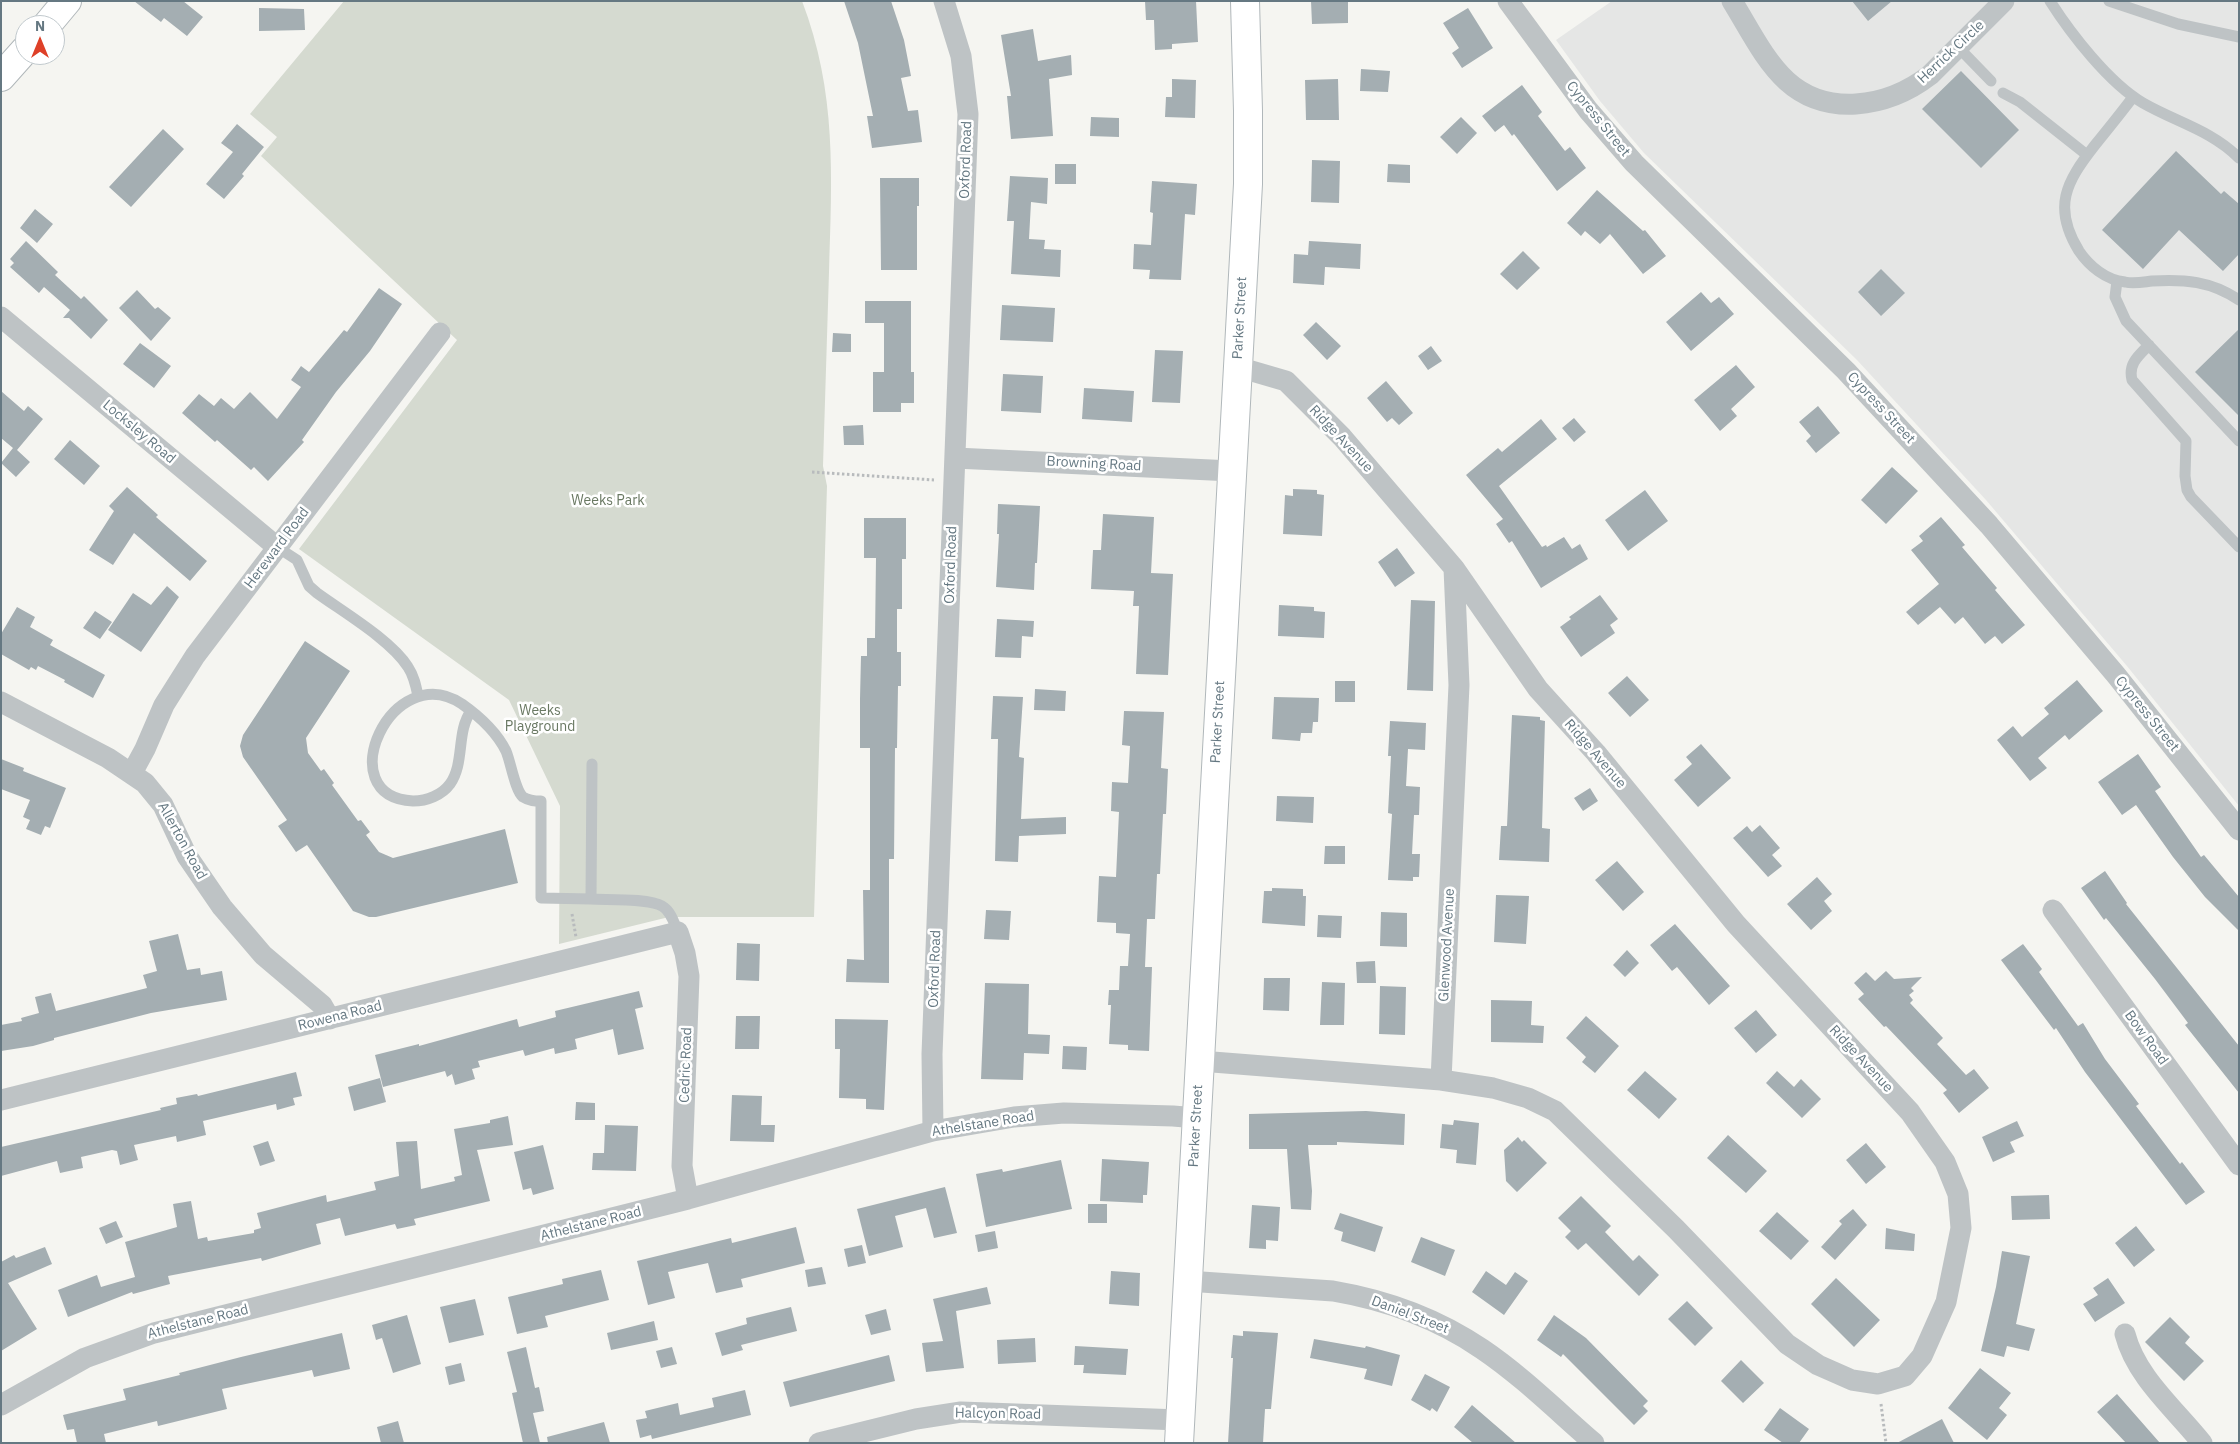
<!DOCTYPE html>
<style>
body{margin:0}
#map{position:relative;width:2240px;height:1444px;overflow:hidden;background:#f5f5f1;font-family:"IBM Plex Sans",sans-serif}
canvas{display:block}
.frame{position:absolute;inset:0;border:2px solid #657882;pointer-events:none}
.north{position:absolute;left:15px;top:15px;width:50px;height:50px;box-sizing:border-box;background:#fff;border:1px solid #c1c9cd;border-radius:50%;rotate:0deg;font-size:14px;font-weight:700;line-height:20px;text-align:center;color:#657882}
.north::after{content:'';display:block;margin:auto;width:18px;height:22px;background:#de4028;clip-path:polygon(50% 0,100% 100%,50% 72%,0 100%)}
</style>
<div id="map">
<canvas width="2240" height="1444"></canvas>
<div class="frame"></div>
<div class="north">N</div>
</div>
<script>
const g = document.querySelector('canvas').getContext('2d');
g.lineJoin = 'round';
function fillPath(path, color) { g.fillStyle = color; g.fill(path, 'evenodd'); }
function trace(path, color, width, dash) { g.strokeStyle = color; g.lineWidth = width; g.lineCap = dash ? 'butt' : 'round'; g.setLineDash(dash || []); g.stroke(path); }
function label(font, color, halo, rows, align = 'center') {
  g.font = font + ' "IBM Plex Sans",sans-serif'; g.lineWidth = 5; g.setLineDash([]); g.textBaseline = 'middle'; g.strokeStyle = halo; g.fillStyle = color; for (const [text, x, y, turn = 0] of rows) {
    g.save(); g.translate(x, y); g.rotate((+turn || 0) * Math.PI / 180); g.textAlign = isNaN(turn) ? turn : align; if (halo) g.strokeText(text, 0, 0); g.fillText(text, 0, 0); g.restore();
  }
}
const built = new Path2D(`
 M1612,1H2239V806L2127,666L1986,500L1857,360L1644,153L1600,101L1556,40Z`);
const green = new Path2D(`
 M344,1H802C837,92 832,177 829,272C827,337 825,401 823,466L827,486L814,917H669L559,944L560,806L509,700L299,549L457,340L261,156L277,137L250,114Z`);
const building = new Path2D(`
 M134,1H183L203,17L187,36L164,18L161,22Z
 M844,1H891L904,40L911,76L901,78L908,111L918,110L922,142L872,148L867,116H873L858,43Z
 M1145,1H1196L1198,42L1172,44V49L1155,50L1154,20H1146Z
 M1311,1H1348V23L1312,24Z
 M1852,1H1892L1868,21Z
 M259,8L304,9L305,30L259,31Z
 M1468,8L1493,48L1462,68L1452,53L1459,48L1443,23Z
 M1033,29L1038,61L1071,55L1072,75L1049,79L1053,136L1011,139L1007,96H1011L1001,35Z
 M1361,69L1390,71L1388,92L1360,91Z
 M1961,71L2019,130L1981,168L1922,109Z
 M1172,79L1196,80L1195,118L1165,117L1166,97H1172Z
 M1338,79L1339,120H1306L1305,80Z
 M1522,85L1542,112L1538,116L1565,151L1570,147L1586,168L1557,191L1514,134L1512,136L1504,125L1495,132L1482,116Z
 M1091,117L1119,118V137L1090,136Z
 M1461,117L1477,133L1457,154L1440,137Z
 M237,124L264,147L242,174L244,176L224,199L206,184L233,152L221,143Z
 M163,129L184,149L131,207L109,187Z
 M2176,151L2221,194L2224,191L2239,204V254L2223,271L2179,230L2143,269L2102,230Z
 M1312,160L1340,161L1339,203L1311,202Z
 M1055,164H1076V184H1055Z
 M1388,164L1410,165V183L1387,182Z
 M1010,176L1048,178L1047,204L1031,202L1029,239L1045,240L1044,249L1061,250L1060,277L1011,274L1014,221H1007Z
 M880,178H919V206H917V270H881Z
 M1152,181L1197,184L1195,215L1185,214L1181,280L1149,279L1150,270L1133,269L1134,244L1151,245L1153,213L1150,212Z
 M1597,190L1643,231L1645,230L1666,256L1643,274L1610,234L1600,244L1585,231L1581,236L1567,223Z
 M35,209L53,224L37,243L20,228Z
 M26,241L58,272L55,275L81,299L84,296L108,320L91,339L69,318H63L70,310L44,287L39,293L10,267L14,263L10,259Z
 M1309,241L1361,244L1360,269L1325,267L1324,285L1293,283L1294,254L1308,255Z
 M1523,251L1540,268L1517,290L1500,274Z
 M1881,269L1905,293L1881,316L1858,292Z
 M379,288L402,304L370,351L336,392L302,440L304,442L268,481L254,467L251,470L217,440L215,442L182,413L199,394L214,406L221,398L234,409L250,392L277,419L301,387L291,380L301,366L309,372L344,330L347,332Z
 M137,290L155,309L158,307L171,318L151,341L119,308Z
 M1701,292L1711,303L1719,297L1734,314L1691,351L1666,322Z
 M865,301H911V372H914V403H901V412H873V372H884V323H865Z
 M1002,305L1055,308L1053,342L1000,340Z
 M1316,322L1341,346L1327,360L1303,335Z
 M2239,329V416L2195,372Z
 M833,333L851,334V352H832Z
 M140,343L171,366L154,388L123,364Z
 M1431,346L1442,361L1428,370L1418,356Z
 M1155,350L1183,351L1180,403L1152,402Z
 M1736,365L1755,387L1731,409L1737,416L1720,431L1694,400Z
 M1003,374L1043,376L1041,413L1001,411Z
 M1386,381L1413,413L1399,425L1392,418L1387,422L1367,398Z
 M1084,388L1134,391L1132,422L1082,419Z
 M1,391L24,411L28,406L43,419L17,450L30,462L16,477L1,463L13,448L1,438Z
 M1818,406L1840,433L1816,453L1806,441L1811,436L1799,422Z
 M1574,418L1586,432L1574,442L1562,428Z
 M1541,419L1557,439L1499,486L1542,547L1546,545L1547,547L1564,537L1572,549L1580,544L1588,559L1541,588L1512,541L1509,543L1496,524L1503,519L1466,475L1498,448L1502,452Z
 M863,425L864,445H844L843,426Z
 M70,440L100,466L84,485L54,459Z
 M1892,467L1918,491L1886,524L1861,500Z
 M127,487L158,515L156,517L207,561L190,581L134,533L113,565L89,550L114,511L109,506Z
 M1293,489L1317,490V494L1324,495L1322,536L1283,534L1285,495L1293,496Z
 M1645,490L1668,521L1628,551L1605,520Z
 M998,504L1040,506L1037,563H1035L1034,590L996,587L999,534H997Z
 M1103,514L1154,517L1151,573L1173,574L1168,675L1136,674L1139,606H1133L1134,591L1091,589L1093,550H1101Z
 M1941,517L1965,545L1962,547L1997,588L1995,590L2025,625L2002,644L1995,636L1985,644L1963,617L1955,624L1940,607L1918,625L1906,612L1939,584L1911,550L1923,541L1919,536Z
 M864,518H906V559H902V609H897V652H901V686H898L897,748H895L894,859H889V983L846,982L847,959L864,960L863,890H870V748H860V699L861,656H867V638H875L876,558H864Z
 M1397,548L1415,573L1395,587L1378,562Z
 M167,586L179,597L141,652L108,630L133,593L151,605Z
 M1600,595L1618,619L1610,625L1615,633L1581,657L1560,627L1571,619L1569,617Z
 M1411,600L1435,601L1433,691L1407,690Z
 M1279,605L1314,607V611L1325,612L1324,638L1278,636Z
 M17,607L35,617L30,627L53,640L50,645L105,675L93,698L64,682L65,680L38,666L36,670L31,667L29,670L1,654V634Z
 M95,611L112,622L100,639L83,628Z
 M997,619L1034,621L1033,637L1022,636L1021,658L995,657Z
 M305,641L350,671L306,738L308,753L321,771L324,769L334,783L332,785L358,821L361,820L370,832L366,835L379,852L393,858L505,829L518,883L376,917H369L353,911L307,845L296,852L278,826L287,820L243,757L240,746L243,735Z
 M1627,676L1649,700L1630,717L1608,693Z
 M2077,680L2103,711L2069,740L2065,735L2038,758L2047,768L2030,781L1997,740L2013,726L2022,737L2049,714L2044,708Z
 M1335,681H1355V702H1335Z
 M1035,689L1066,691L1065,711L1034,710Z
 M993,696L1023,697L1019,757L1024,758L1021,819L1066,817V834L1019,836L1018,862L995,861L998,739H991Z
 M1274,697L1319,698L1318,722H1313L1312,733H1301L1300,741L1272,739Z
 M1124,711L1164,712L1161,768L1168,769L1166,814H1163L1160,874H1157L1155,919H1147L1145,967H1152L1149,1051L1128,1050V1045L1109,1044L1111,1005H1108L1109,990H1119L1120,966H1128L1130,934L1116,933V923L1097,922L1099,876L1116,877L1119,812L1111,811L1112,782L1128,783L1130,746L1122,745Z
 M1512,715L1540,717V720L1545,721L1542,828L1550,829L1549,862L1499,860L1501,826H1507Z
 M1390,721L1426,723L1425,750L1408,749L1406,786L1420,787L1419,815H1414L1412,854H1420L1419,877H1413V881L1388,880L1392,814L1388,813L1391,756H1388Z
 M1701,744L1731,778L1698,807L1674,780L1692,764L1686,757Z
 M2138,754L2161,787L2155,791L2201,857L2204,855L2239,897V931L2205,897L2173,857L2136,805L2122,815L2098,782Z
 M1,759L24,768L23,771L66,788L50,828L45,826L41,835L26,829L30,820L23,817L30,800L1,789Z
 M1590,788L1598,801L1583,811L1574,798Z
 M1277,796L1314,797L1313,823L1276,821Z
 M1760,825L1780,848L1772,855L1782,866L1768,877L1733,838L1747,826L1752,832Z
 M1325,846H1345V864H1324Z
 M1617,861L1644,892L1623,911L1595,880Z
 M2105,871L2127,903L2126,904L2239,1046V1093L2185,1025L2188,1023L2155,979L2106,918L2104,920L2081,888Z
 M1817,877L1832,894L1824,901L1832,911L1811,930L1787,904Z
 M1272,888L1303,889V896H1306L1305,926L1262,923L1264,891H1272Z
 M1496,895L1529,896L1526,944L1494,942Z
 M986,910L1011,911L1009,940L984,939Z
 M1381,912L1407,913V947L1380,946Z
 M1318,915L1342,916L1341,938L1317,937Z
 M1675,924L1730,986L1709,1005L1677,967L1672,971L1650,945Z
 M178,934L187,970L200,968L201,975L222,971L227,1000L151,1013L54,1038V1040L33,1046L1,1051V1025L22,1021L21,1018L39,1013L35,997L51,993L56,1011L147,988L143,975L157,971L149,941Z
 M737,943L760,944L759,981L736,980Z
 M2023,944L2042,969L2039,972L2078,1026L2083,1023L2105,1059L2139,1104L2136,1106L2180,1164L2182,1162L2205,1192L2186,1205L2085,1072L2056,1028L2054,1030L2001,960Z
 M1627,950L1639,963L1625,977L1613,965Z
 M1375,961L1376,983H1357L1356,962Z
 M1886,971L1894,979L1922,977L1911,988L1914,991L1909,995L1913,1000L1910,1003L1943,1038L1937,1044L1966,1075L1974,1069L1989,1088L1959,1113L1943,1093L1947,1090L1886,1026L1884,1027L1858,999L1864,994L1854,983L1866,972L1875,981Z
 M1264,978H1290L1289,1011L1263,1010Z
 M1322,982L1345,983L1344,1025H1320Z
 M985,983L1029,984L1028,1034L1050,1035L1049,1054L1024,1053L1023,1080L981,1079Z
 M1380,986L1406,987L1405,1035L1379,1034Z
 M639,991L643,1007L635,1009L644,1049L618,1055L613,1029L575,1039L577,1049L555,1054L554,1048L525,1056L523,1050L478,1061L480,1067L472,1069L475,1079L455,1085L452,1074L447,1077L445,1071L383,1087L375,1055L419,1044V1046L517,1019L519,1027L556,1017L555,1011Z
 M1491,1000L1532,1001L1531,1025L1544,1026L1543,1043L1491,1042Z
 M1756,1010L1777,1035L1756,1053L1734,1028Z
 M736,1016H760L759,1049H735Z
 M1586,1016L1619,1046L1595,1073L1582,1062L1586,1057L1566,1038Z
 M835,1019L888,1020L884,1110L866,1109V1099L839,1098L840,1049H835Z
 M1063,1046L1087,1047L1086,1070L1062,1069Z
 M1645,1071L1677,1099L1659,1119L1627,1090Z
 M1777,1071L1794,1087L1801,1079L1821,1099L1802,1118L1766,1083Z
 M296,1072L302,1096L293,1098L295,1105L277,1110L276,1104L203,1121L206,1135L177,1142L176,1136L134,1145L138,1160L120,1165L117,1151L112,1150L81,1157L83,1168L60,1173L57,1161L1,1176V1147L161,1110L160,1108L177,1104L176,1098L197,1094L198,1096Z
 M380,1078L386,1102L354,1111L348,1087Z
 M732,1095L762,1096L761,1125H775L774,1142L730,1141Z
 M576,1102L595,1103V1120H575Z
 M1366,1111L1405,1114L1404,1145L1337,1142V1145H1308L1312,1191L1311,1210L1291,1209L1287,1149H1249V1114Z
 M508,1116L513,1145L477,1150L490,1201L414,1219L416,1225L397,1229L395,1224L345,1236L340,1218L316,1224L321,1244L262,1261L261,1258L168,1276L170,1284L133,1294L132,1292L68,1317L58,1290L97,1275L101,1287L135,1277L125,1242L177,1227L173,1204L191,1201L198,1239L207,1237L208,1241L254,1233V1230L261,1228L257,1213L326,1195L327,1202L376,1190L374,1182L399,1176L396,1142L417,1141L421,1189L455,1181L454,1177L462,1175L454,1129L490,1123V1120Z
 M1454,1120L1479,1123L1476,1165L1456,1163L1457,1150L1440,1148L1442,1124L1453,1125Z
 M2017,1121L2024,1136L2010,1142L2015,1152L1993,1162L1982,1137Z
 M605,1125L638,1126L636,1171L592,1170L593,1153H604Z
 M1728,1135L1767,1171L1746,1193L1707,1158Z
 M1518,1137L1522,1142L1524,1140L1547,1163L1517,1192L1506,1181L1504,1150Z
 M268,1141L275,1161L260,1166L253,1146Z
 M1866,1143L1886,1167L1866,1184L1846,1160Z
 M543,1145L554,1189L533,1195L531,1188L523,1190L514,1152Z
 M1102,1159L1149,1162L1147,1195H1143V1203L1100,1201Z
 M1061,1160L1072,1209L986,1227L976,1174L1002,1169L1003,1172Z
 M945,1187L957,1233L934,1238L926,1208L895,1216L903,1247L869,1256L857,1209Z
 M2049,1195L2050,1219L2012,1220L2011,1196Z
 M1581,1196L1611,1226L1605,1232L1633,1261L1639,1255L1659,1275L1639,1296L1586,1243L1578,1250L1565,1237L1571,1231L1558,1218Z
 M1088,1204H1107V1223H1088Z
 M1252,1205L1280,1207L1278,1241L1266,1240V1249L1249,1248Z
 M1853,1209L1867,1225L1835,1260L1821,1247L1842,1224L1839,1221Z
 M1777,1212L1809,1241L1791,1260L1759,1231Z
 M1340,1213L1383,1227L1375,1252L1341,1241L1343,1232L1334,1229Z
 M116,1221L123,1237L106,1244L99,1228Z
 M2136,1226L2155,1250L2134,1267L2115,1243Z
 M796,1227L805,1263L741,1279L743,1287L716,1293L708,1263L668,1272L675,1298L648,1305L637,1261L731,1238L732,1243Z
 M1886,1228L1915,1234L1914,1251L1885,1249Z
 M995,1231L998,1248L978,1252L975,1235Z
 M1421,1237L1455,1250L1445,1276L1411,1262Z
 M862,1245L866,1263L848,1267L844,1249Z
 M45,1247L52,1264L8,1283L37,1329L1,1351V1262L14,1255L16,1258Z
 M2002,1251L2030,1256L2016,1324L2035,1329L2029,1351L2007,1346L2004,1357L1981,1351L1996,1287Z
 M822,1267L826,1284L808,1287L805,1270Z
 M601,1270L609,1300L545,1316L548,1327L517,1334L508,1297L563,1284L562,1279Z
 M1111,1271L1140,1273L1139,1306L1109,1304Z
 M1486,1271L1506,1285L1515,1272L1528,1281L1504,1315L1472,1292Z
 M1836,1278L1880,1320L1854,1347L1811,1304Z
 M2108,1278L2125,1303L2095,1322L2083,1304L2098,1295L2093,1288Z
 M987,1287L991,1304L956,1311L964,1368L926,1372L922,1343L943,1341L933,1299Z
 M475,1299L484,1335L449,1343L440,1307Z
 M1687,1301L1713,1328L1695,1346L1668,1319Z
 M791,1307L797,1331L741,1345L743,1350L722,1356L715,1333L747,1324L746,1318Z
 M886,1309L891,1330L871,1335L865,1315Z
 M407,1315L421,1364L393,1373L382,1338L376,1340L372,1325Z
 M1554,1315L1586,1338L1648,1401L1643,1406L1648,1411L1634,1425L1563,1354L1561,1357L1537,1340Z
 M2170,1317L2190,1337L2185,1343L2204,1361L2184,1381L2145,1342Z
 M654,1321L658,1340L611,1350L607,1333Z
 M1243,1331L1278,1333L1271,1409H1265L1263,1443H1228L1233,1358H1231L1233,1335L1243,1336Z
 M342,1333L350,1369L314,1377L312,1370L222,1389L227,1409L158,1426L157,1421L104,1434L106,1443H77L74,1429L67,1430L63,1415L126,1400L123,1389L180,1375L179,1373L241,1357Z
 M1035,1338L1036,1362L998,1364L997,1340Z
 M1314,1339L1365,1348L1366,1346L1400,1355L1392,1386L1364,1379L1367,1369L1310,1358Z
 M1075,1346L1128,1349L1126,1375L1083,1373L1084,1365H1074Z
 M526,1347L535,1388L539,1387L544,1411L533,1413L540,1443H523L512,1393L517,1392L507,1352Z
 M672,1347L677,1364L661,1368L656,1351Z
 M889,1355L895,1381L790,1407L783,1382Z
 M1741,1360L1764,1383L1743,1403L1721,1381Z
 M461,1363L465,1381L449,1385L445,1367Z
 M1980,1368L2011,1393L1999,1408L2007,1415L1987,1440L1948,1408Z
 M1425,1374L1450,1387L1437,1412L1432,1408L1430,1411L1411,1400Z
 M745,1390L751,1415L652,1439L651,1435L640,1438L636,1420L647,1418L645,1411L678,1403L680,1415L714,1407L712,1398Z
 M2117,1394L2160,1443H2126L2097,1412Z
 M1472,1405L1516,1443H1473L1454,1427Z
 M1780,1408L1809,1429L1799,1443H1783L1764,1430Z
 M1942,1419L1954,1443H1897Z
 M398,1421L404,1443H381L377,1427Z
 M604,1422L610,1443H548L547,1437Z`);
const path = new Path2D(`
 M812,472L934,480
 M572,914L576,937
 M1881,1404L1886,1443`);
const lane = new Path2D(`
 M2050,1C2071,34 2109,83 2143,103C2176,122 2211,130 2239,158
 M2109,1L2178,24L2239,37
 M1958,47L1991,81
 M2003,93L2020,102L2087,155
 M2133,97C2121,113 2108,129 2095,145C2066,182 2052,207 2079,251C2089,266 2106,280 2125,282C2134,284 2143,282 2152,281C2184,279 2211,281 2239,300
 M2117,281L2115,297L2126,321L2239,441
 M2149,345C2138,356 2128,364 2132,380L2186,441L2185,476L2187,490L2191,497L2239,547
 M277,547L297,560L309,586L317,593C343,612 391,640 408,667C414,676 416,686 418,696
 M471,711C456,732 465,763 450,784C442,795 427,801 413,801C328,797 392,657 462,704C479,716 497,733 506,751C511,763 515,790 523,797C529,801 535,801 541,801V898L591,899
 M592,764L591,899C607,900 649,898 662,906C671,911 674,923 678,932`);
const street = new Path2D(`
 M1508,1L1588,110L1634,163L1846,371L1989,525L2116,675L2239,830
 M1732,1C1764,53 1785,108 1856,104C1884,102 1908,92 1930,75L2004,1
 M1,317L277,547
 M1238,367L1286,381L1342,437L1454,568L1538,689L1596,753L1736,924L1910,1112L1945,1162L1958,1194L1961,1228L1946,1302L1922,1356L1905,1376L1878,1384L1852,1380L1818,1365L1787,1344L1676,1229L1555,1111L1528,1098L1493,1088L1441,1080
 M955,458L1232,471
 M1,702L108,758L145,783L163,805L187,856L222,907L263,955L322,1005L330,1019
 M132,773L145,749L164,705L195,656L440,333
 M2053,910L2239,1165
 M1200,1061L1441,1080L1459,685L1454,568
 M1,1100L678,932L685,953L689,976L682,1166L688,1199
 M933,1131L932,1054L968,114L961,56L944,1
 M1187,1281L1333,1291C1386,1300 1438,1319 1482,1349C1522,1376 1558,1412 1594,1443
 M2125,1334C2136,1377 2175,1409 2202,1443
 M1,1405L85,1358L154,1333L688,1199L933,1131L1014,1117L1064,1113L1173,1116L1197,1118
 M819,1443L916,1419L961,1412L1180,1420`);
const secondary = new Path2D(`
 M47,25L67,1
 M1,77L25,50
 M1179,1443L1248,184V111L1245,1`);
const streetNames = [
 ["Herrick Circle",1951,52,-43],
 ["Cypress Street",1598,119,51],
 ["Oxford Road",966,160,-88],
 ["Parker Street",1240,318,-87],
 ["Cypress Street",1881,408,47],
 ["Locksley Road",139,432,40],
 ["Ridge Avenue",1341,439,47],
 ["Browning Road",1094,464,3],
 ["Hereward Road",277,548,-53],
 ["Oxford Road",951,565,-88],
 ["Cypress Street",2147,714,51],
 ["Parker Street",1218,722,-87],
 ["Ridge Avenue",1595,754,49],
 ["Allerton Road",182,841,61],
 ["Glenwood Avenue",1447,945,-87],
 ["Oxford Road",935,969,-88],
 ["Rowena Road",340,1016,-14],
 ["Bow Road",2146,1038,54],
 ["Ridge Avenue",1861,1059,47],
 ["Cedric Road",686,1065,-88],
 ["Athelstane Road",983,1124,-9],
 ["Parker Street",1196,1126,-87],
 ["Athelstane Road",591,1224,-14],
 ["Daniel Street",1410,1315,21],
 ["Athelstane Road",198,1322,-14],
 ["Halcyon Road",998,1414,1]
];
const parkNames = [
 ["Weeks Park",608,501],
 ["Weeks",540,711],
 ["Playground",540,727]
];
fillPath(built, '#e5e6e5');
fillPath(green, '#d5dad0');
fillPath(building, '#a4aeb2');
trace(secondary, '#b0b7ba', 30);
trace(path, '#b8bbbd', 3, [2.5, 2.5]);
trace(lane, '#bec3c5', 11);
trace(street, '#bec3c5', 21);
trace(secondary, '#fff', 28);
label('14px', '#657882', '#fff', streetNames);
label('14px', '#6a7963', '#fff', parkNames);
</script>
